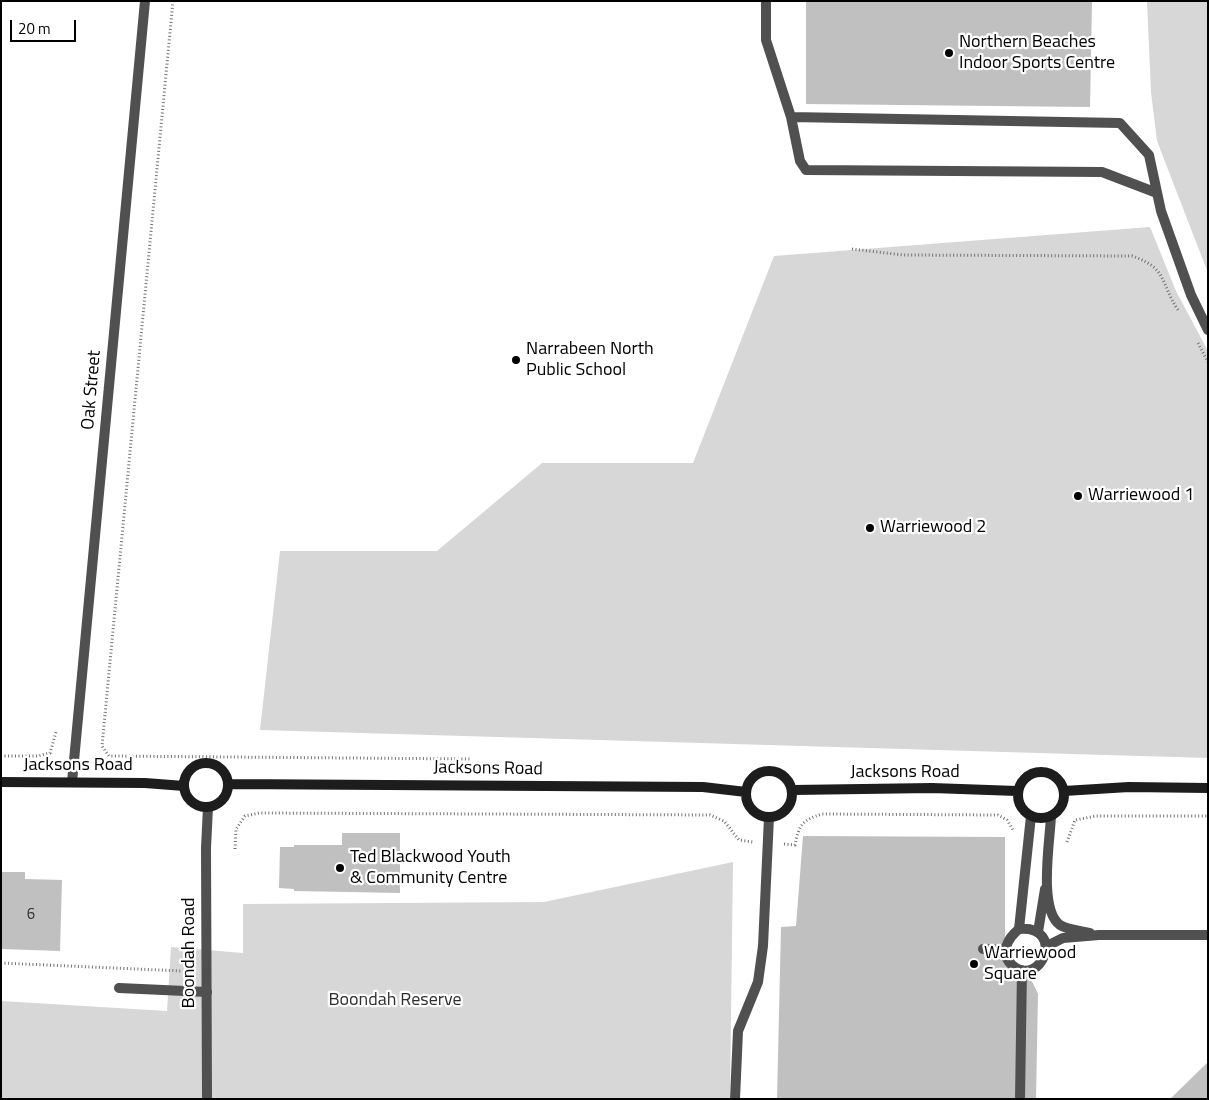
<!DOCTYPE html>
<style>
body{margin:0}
#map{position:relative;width:1209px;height:1100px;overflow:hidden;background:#fff;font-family:"Titillium Web",sans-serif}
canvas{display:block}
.frame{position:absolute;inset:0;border:2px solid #000;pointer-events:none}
.scale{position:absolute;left:10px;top:20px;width:66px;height:22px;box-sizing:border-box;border:2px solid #000;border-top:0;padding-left:6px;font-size:15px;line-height:18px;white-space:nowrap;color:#000;-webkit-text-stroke:4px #fff;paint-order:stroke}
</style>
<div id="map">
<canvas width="1209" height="1100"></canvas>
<div class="frame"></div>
<div class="scale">20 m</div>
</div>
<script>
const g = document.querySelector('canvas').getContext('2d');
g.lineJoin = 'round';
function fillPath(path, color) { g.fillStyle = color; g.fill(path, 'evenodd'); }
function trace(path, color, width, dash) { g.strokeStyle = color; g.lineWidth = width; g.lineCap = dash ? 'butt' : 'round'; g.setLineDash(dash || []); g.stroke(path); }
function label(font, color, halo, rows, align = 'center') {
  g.font = font + ' "Titillium Web",sans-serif'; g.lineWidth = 4.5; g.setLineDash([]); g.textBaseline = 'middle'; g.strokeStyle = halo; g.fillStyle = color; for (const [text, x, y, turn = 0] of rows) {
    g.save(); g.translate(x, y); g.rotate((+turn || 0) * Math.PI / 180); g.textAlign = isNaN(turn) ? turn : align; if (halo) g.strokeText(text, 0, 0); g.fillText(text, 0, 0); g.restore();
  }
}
const green = new Path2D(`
 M1147,1H1208V273L1157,141L1151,92Z
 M1150,227L1176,291L1208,351V758L260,730L280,551H437L542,463H693L774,256Z
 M733,862L730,1099H1V1001L167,1011L171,947L243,953V904L544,902Z`);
const building = new Path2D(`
 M806,1H1092L1090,107L806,104Z
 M342,833H400V893L294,891V889L279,888L280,847H294V845H342Z
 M803,836L1005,837V959L1014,970L1029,975L1038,994L1036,1099H777L781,927L796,926Z
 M1,872H25V879L62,880L60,951L1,949Z
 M1208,1062V1099H1170Z`);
const path = new Path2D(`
 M173,1L102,746L109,756L470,759
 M852,249L903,255L1132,256C1168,268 1160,283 1178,310
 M1198,343L1208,362
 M1,756H38L50,753L56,732
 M1067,842L1075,820L1096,816H1208
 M784,844L795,845C799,824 803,820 822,814L998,815L1007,820L1013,830
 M235,849L236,829L245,816L259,813L710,815L724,821L739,840L753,842
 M1,963L182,971`);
const lane = new Path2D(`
 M766,1V40L791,117L800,161L806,170L1102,172L1157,193
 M791,117L1120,123L1149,155L1161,211L1191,295L1208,330
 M1051,816C1050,841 1038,909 1060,925C1068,930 1082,931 1090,933
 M1019,929C1067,925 1041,990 1012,965C999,953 1008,938 1019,929L1031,816
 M1038,932L1045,889
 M1047,946L1063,938L1099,935H1208
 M983,949L1005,950
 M119,988L207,992
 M735,1099L738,1031L758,982L763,946L769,817
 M1020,1099L1022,970`);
const street = new Path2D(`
 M72,782L145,1
 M207,1099L206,848L208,807`);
const secondary = new Path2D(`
 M184 785a22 22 0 1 1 44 0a22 22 0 1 1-44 0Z
 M746 794a23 23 0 1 1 46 0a23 23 0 1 1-46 0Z
 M1018 795a23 23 0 1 1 46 0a23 23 0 1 1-46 0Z
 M1,782L145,783L184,786
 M229,784L703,787L746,792
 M793,790L932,788L1017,791
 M1064,791L1129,787L1208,788`);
const markers = [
 [949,53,5,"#000"],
 [516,360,5,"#000"],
 [1078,496,5,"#000"],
 [870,528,5,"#000"],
 [340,868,5,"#000"],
 [974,964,5,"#000"]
];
const numberNames = [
 ["6",31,915]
];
const poiNames = [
 ["Northern Beaches",959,43],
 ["Indoor Sports Centre",959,64],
 ["Narrabeen North",526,350],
 ["Public School",526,371],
 ["Warriewood 1",1088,496],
 ["Warriewood 2",880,528],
 ["Ted Blackwood Youth",350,858],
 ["& Community Centre",350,879],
 ["Warriewood",984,954],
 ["Square",984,975]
];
const streetNames = [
 ["Oak Street",92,390,-85],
 ["Jacksons Road",78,766],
 ["Jacksons Road",488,769,1],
 ["Jacksons Road",905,773],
 ["Boondah Road",190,953,-90]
];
const parkNames = [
 ["Boondah Reserve",395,1001]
];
fillPath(green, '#d7d7d7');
fillPath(building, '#c0c0c0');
trace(path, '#727272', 3, [1, 2.5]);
trace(lane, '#505050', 10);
trace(street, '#505050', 10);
trace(secondary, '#1d1d1d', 10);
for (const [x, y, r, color] of markers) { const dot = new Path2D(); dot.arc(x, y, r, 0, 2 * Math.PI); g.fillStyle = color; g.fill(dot); trace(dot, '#fff', 2); }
label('15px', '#303030', null, numberNames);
label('18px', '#000', '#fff', poiNames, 'left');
label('18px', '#000', '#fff', streetNames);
label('18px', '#2e2e2e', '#fff', parkNames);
</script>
